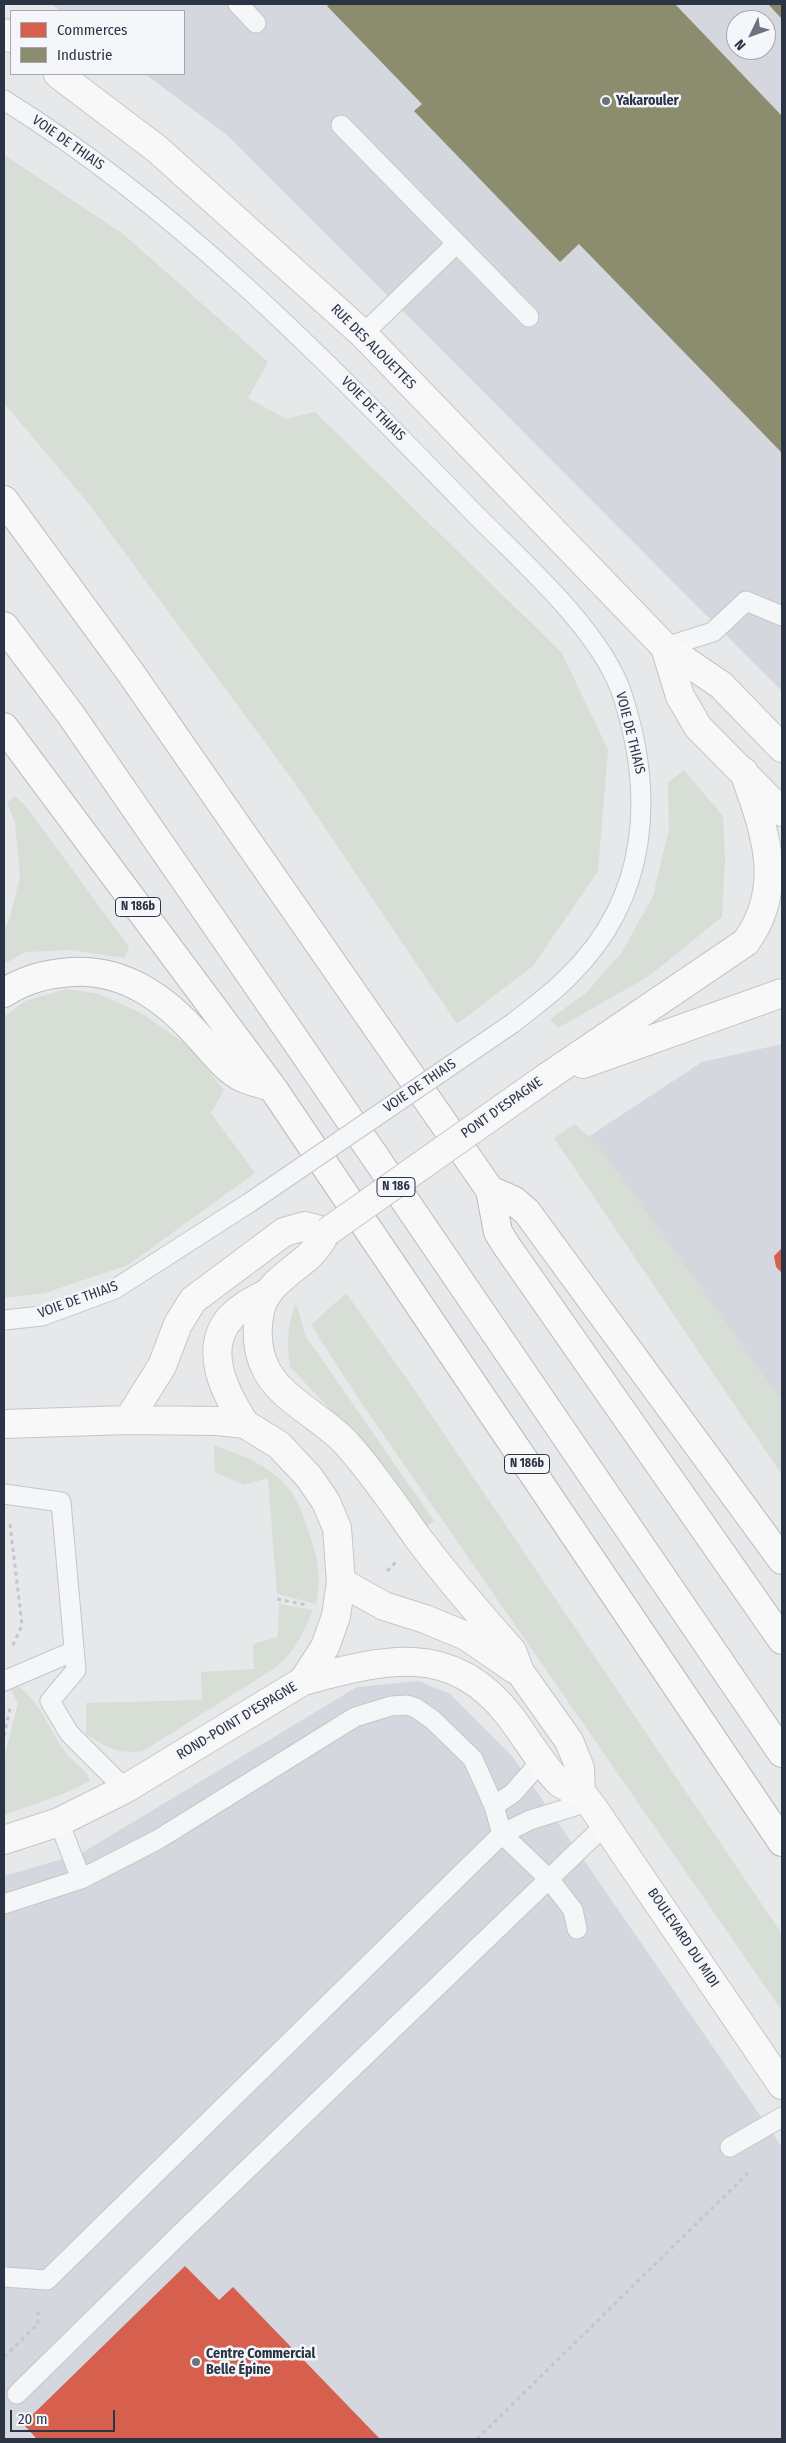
<!DOCTYPE html>
<meta charset="utf-8">
<style>
body{margin:0}
#map{position:relative;width:786px;height:2443px;overflow:hidden;background:#e6e8ea;font-family:"Fira Sans Condensed",sans-serif}
canvas{display:block}
.frame{position:absolute;inset:0;border:5px solid #2b3445;pointer-events:none}
.legend{position:absolute;left:10px;top:10px;width:175px;height:65px;box-sizing:border-box;background:#f4f6f9;border:1px solid #a4a8b1;margin:0;padding:6px 9px;list-style:none;font-size:15px;color:#2b3445}
.legend li{display:flex;align-items:center;gap:10px;height:25px}
.legend b{width:25px;border:1px solid #a4a8b1}
.north{position:absolute;left:726px;top:10px;width:50px;height:50px;box-sizing:border-box;background:#f4f6f9;border:1px solid #a4a8b1;border-radius:50%;rotate:228deg;font-size:14px;font-weight:700;line-height:20px;text-align:center;color:#2b3445}
.north::after{content:'';display:block;margin:auto;width:18px;height:22px;background:#6c737f;clip-path:polygon(50% 0,100% 100%,50% 72%,0 100%)}
.scale{position:absolute;left:10px;top:2410px;width:105px;height:22px;box-sizing:border-box;border:2px solid #2b3445;border-top:0;padding-left:6px;font-size:15px;line-height:18px;white-space:nowrap;color:#2b3445;-webkit-text-stroke:4px #f4f6f9;paint-order:stroke}
</style>
<div id="map">
<canvas width="786" height="2443"></canvas>
<div class="frame"></div>
<ul class="legend">
<li><b style="height:14px;background:#d6604d"></b>Commerces</li>
<li><b style="height:14px;background:#8c8c6e"></b>Industrie</li>
</ul>
<div class="north">N</div>
<div class="scale">20 m</div>
</div>
<script>
const g = document.querySelector('canvas').getContext('2d');
g.lineJoin = 'round';
function fillPath(path, color) { g.fillStyle = color; g.fill(path, 'evenodd'); }
function trace(path, color, width, dash) { g.strokeStyle = color; g.lineWidth = width; g.lineCap = dash ? 'butt' : 'round'; g.setLineDash(dash || []); g.stroke(path); }
function label(font, color, halo, rows, align = 'center') {
  g.font = font + ' "Fira Sans Condensed",sans-serif'; g.lineWidth = 5; g.setLineDash([]); g.textBaseline = 'middle'; g.strokeStyle = halo; g.fillStyle = color; for (const [text, x, y, turn = 0] of rows) {
    g.save(); g.translate(x, y); g.rotate((+turn || 0) * Math.PI / 180); g.textAlign = isNaN(turn) ? turn : align; if (halo) g.strokeText(text, 0, 0); g.fillText(text, 0, 0); g.restore();
  }
}
const built = new Path2D(`
 M51,4H782V691L227,135L145,74H184V11H61ZM736,20H766V50H736Z
 M782,1044V1427L585,1139L702,1062Z
 M419,1681L450,1694L512,1756L782,2147V2439H4V1876L80,1854L357,1687Z`);
const green = new Path2D(`
 M4,155L122,233L268,362L248,398L286,419L315,412L562,653L608,750L598,871L533,966L457,1024L292,779L88,503L4,403Z
 M684,770L723,816L725,859L722,917L649,976L558,1028L550,1019L586,993L622,952L653,896L669,829L668,783Z
 M15,796L25,805L129,947L125,958L72,950L26,952L4,964V928L9,921L20,877L15,823L7,802Z
 M67,989L99,994L141,1013L186,1044L224,1090L211,1113L255,1173L128,1265L45,1293L4,1298V1017L25,1001Z
 M575,1124L600,1147L782,1401V1475L554,1138Z
 M346,1293L407,1379L782,1934V2011L356,1395L311,1325Z
 M295,1305L298,1308L305,1335L434,1521L426,1526L388,1470L290,1367C287,1345 287,1326 295,1305Z
 M214,1446C242,1454 275,1468 292,1493C301,1506 305,1522 310,1536C318,1559 322,1580 316,1604L277,1594L268,1478L243,1485L215,1472Z
 M279,1604L313,1610C303,1633 296,1651 275,1668L143,1751C120,1755 105,1747 86,1734V1703L202,1700L201,1672L254,1669L253,1644L278,1637Z
 M18,1686C44,1706 50,1734 70,1758C77,1765 88,1771 90,1781L63,1794L4,1815V1758L18,1703L10,1688Z`);
const shops = new Path2D(`
 M782,1248V1273L776,1267L774,1256Z
 M185,2266L219,2300L233,2287L380,2439H37L23,2424Z`);
const industry = new Path2D(`
 M330,4H675L782,116V453L579,244L560,262L414,111L422,104L327,6Z
 M768,4H782V19Z`);
const path = new Path2D(`
 M10,1524L22,1625L12,1647
 M387,1571L397,1561
 M277,1599L307,1605
 M4,1736L10,1708
 M4,2357L38,2324V2312
 M477,2439L748,2173`);
const lane = new Path2D(`
 M238,4L256,23
 M4,100C181,210 326,361 471,510C519,559 598,627 621,691C655,792 650,896 570,975C553,993 533,1007 513,1023
 M341,125L529,317
 M363,334L456,244
 M665,647L713,632L746,601L782,616
 M4,1320L42,1316L115,1289L249,1203
 M4,1494L61,1502L76,1670L50,1701L69,1733L125,1789
 M4,1681L74,1651
 M494,1806L513,1793L542,1760
 M59,1822L81,1879
 M4,1904L81,1879L157,1840L355,1717L391,1706L407,1705L416,1708L433,1720L473,1759L494,1806L502,1834L549,1879L573,1910L577,1929
 M730,2147L782,2117
 M4,2277L47,2280L502,1834L530,1820L588,1802
 M17,2394L181,2233L605,1825`);
const secondary = new Path2D(`
 M4,33L11,38
 M58,74L157,149L363,334L665,647L721,685L782,748
 M665,647L680,696L698,727L782,812
 M583,1064L782,993
 M547,1077L746,942C786,886 765,832 744,772
 M128,1420L162,1366L178,1324L193,1300L284,1232L305,1226L327,1232C322,1240 316,1249 309,1256C291,1272 265,1286 260,1311C256,1329 257,1351 265,1367C278,1398 324,1418 347,1444C373,1473 395,1506 418,1538C447,1577 480,1615 512,1651L520,1672L569,1741L580,1768L581,1793
 M4,1424L128,1420L218,1421L245,1424L279,1445L309,1477L326,1502L337,1528L341,1582L336,1616L325,1647L303,1681L125,1789L59,1822L4,1840
 M245,1424C225,1393 202,1349 231,1317C241,1306 255,1300 267,1293
 M341,1582L384,1606L425,1619L466,1636L514,1669
 M303,1681C383,1660 450,1640 509,1715C524,1734 541,1765 559,1782C565,1788 576,1789 582,1794C591,1803 598,1815 605,1825L782,2085`);
const highway = new Path2D(`
 M4,500L130,672L490,1190L498,1232L506,1245L782,1640
 M4,626L71,715L296,1041L782,1753
 M4,727L272,1087L782,1842
 M4,993C25,979 46,974 72,972C126,969 167,1000 201,1039C214,1053 226,1070 243,1078C252,1082 263,1084 272,1087
 M490,1190L513,1200L527,1212L782,1560`);
const laneBridge = new Path2D(`
 M249,1203L513,1023`);
const secondaryBridge = new Path2D(`
 M327,1232L547,1077`);
const markers = [
 [606,101,5,"#6c737f"],
 [196,2362,5,"#6c737f"]
];
const shields = [
 [138,907,45],
 [396,1187,38],
 [527,1464,45]
];
const shieldNames = [
 ["N 186b",138,907],
 ["N 186",396,1187],
 ["N 186b",527,1464]
];
const poiNames = [
 ["Yakarouler",616,101],
 ["Centre Commercial",206,2354],
 ["Belle Épine",206,2370]
];
const streetNames = [
 ["VOIE DE THIAIS",68,143,35],
 ["RUE DES ALOUETTES",373,347,45],
 ["VOIE DE THIAIS",373,409,45],
 ["VOIE DE THIAIS",630,733,76],
 ["VOIE DE THIAIS",420,1086,-34],
 ["PONT D'ESPAGNE",502,1108,-35],
 ["VOIE DE THIAIS",78,1300,-20],
 ["ROND-POINT D'ESPAGNE",237,1721,-31],
 ["BOULEVARD DU MIDI",683,1938,56]
];
fillPath(built, '#d4d7dd');
fillPath(green, '#d6ded6');
fillPath(shops, '#d6604d');
fillPath(industry, '#8c8c6e');
trace(lane, '#c4c6c8', 21);
trace(secondary, '#c4c6c8', 30);
trace(highway, '#b8bbbf', 30);
trace(path, '#c5c6ca', 3, [4, 4]);
trace(lane, '#f5f6f7', 19);
trace(secondary, '#f8f8f8', 28);
trace(highway, '#f8f8f8', 28);
trace(laneBridge, '#c4c6c8', 21, []);
trace(secondaryBridge, '#c4c6c8', 30, []);
trace(laneBridge, '#f5f6f7', 19);
trace(secondaryBridge, '#f8f8f8', 28);
for (const [x, y, r, color] of markers) { const dot = new Path2D(); dot.arc(x, y, r, 0, 2 * Math.PI); g.fillStyle = color; g.fill(dot); trace(dot, '#f4f6f9', 2); }
for (const [x, y, w] of shields) { const box = new Path2D(); box.roundRect(x - w / 2, y - 9.5, w, 19, 4); g.fillStyle = '#f4f6f9'; g.fill(box); trace(box, '#2b3445', 1); }
label('bold 12px', '#2b3445', null, shieldNames);
label('bold 14px', '#2b3445', '#f4f6f9', poiNames, 'left');
label('14px', '#2b3445', '#f4f6f9', streetNames);
</script>
